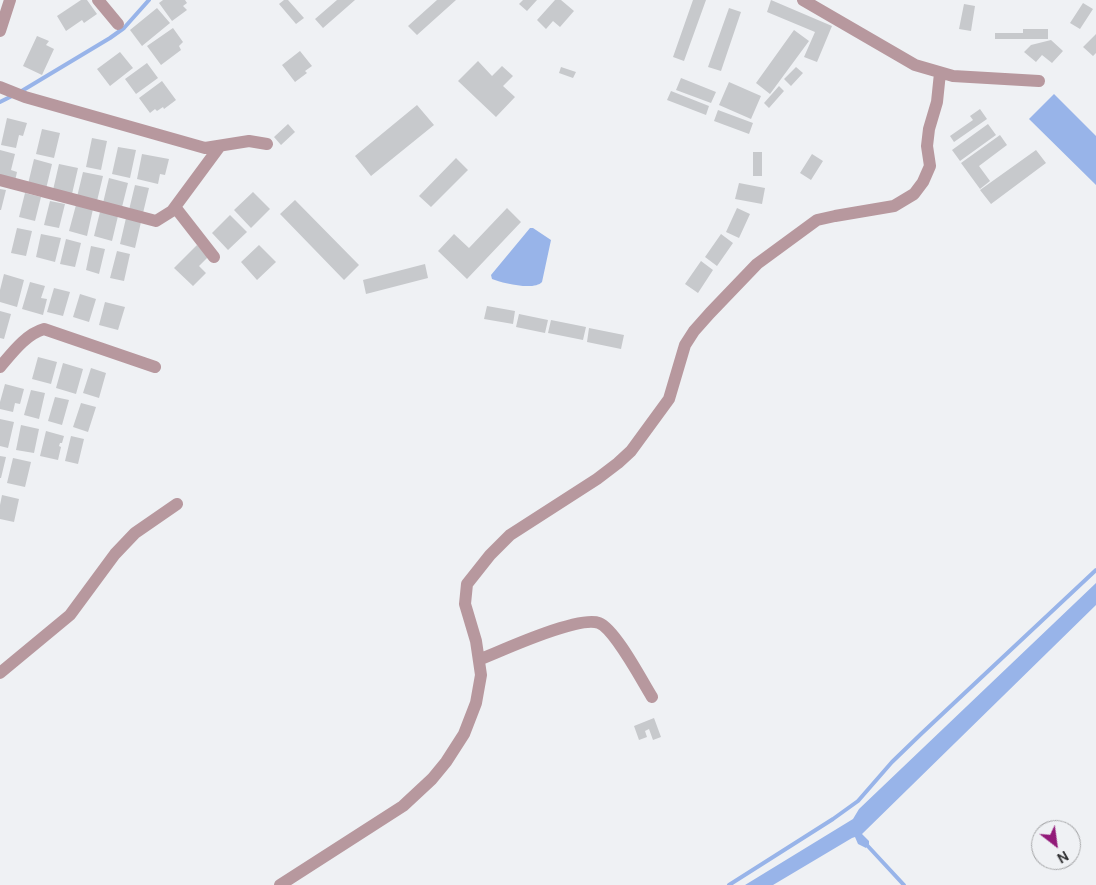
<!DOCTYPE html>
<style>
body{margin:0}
#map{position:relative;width:1096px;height:885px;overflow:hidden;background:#eff1f4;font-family:"DM Sans",sans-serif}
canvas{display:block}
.north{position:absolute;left:1031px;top:820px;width:50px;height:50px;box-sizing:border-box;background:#eff1f4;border:1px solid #a3a4a6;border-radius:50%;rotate:150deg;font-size:14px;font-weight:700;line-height:20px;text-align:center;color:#303032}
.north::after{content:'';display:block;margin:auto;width:18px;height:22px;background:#921b79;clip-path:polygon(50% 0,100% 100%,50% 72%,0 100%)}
</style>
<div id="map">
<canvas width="1096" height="885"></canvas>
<div class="north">N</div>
</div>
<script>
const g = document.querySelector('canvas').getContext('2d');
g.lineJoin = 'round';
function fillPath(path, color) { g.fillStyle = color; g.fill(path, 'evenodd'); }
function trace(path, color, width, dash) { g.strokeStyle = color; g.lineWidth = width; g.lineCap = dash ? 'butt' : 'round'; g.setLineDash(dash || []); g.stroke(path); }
const water = new Path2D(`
 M1054,94L1096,136V185L1029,119Z
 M530,228H533L551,240L542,282C534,291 502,283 492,279L491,275Z
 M1096,583V605L862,834L869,841V844L866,848L858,844L855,837L852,838L773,885H745L853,819L859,809Z`);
const stream = new Path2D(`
 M20,92L110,38L124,28L149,0
 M0,102L14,95
 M865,843L904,885
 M729,885L833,819L858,801L892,762L921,734L1096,570`);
const building = new Path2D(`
 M81,0H87L97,14L84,23L82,20L66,31L57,16Z
 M163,0H185L187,3L183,6L187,10L172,21L159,3Z
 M284,0H288L304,18L296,24L279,4Z
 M337,0H355L323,28L315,19Z
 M437,0H456L417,35L408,26Z
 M523,0H537L527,11L519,4Z
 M555,0H561L574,11L560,27L553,21L546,29L537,20Z
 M693,0H706L684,61L673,57Z
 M771,0L832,26L817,62L804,57L815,32L767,12Z
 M1083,3L1093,9L1080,29L1070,23Z
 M964,4L975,6L971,31L959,29Z
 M157,8L170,23L142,46L130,30Z
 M729,8L741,12L721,71L708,67Z
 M173,28L183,42L179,46L181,50L161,65L147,46Z
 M1023,29H1048V39H995V33H1023Z
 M794,30L809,41L770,94L756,83Z
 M1096,34V53L1093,56L1083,47Z
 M37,36L49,41L46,45L54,49L42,75L23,66Z
 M1051,40L1063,51L1052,63L1042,55L1036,62L1024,52L1031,45Z
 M300,51L312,66L305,71L307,73L295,82L282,65Z
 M120,52L133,68L110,86L97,69Z
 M478,61L492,76L502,66L513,76L503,86L515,97L496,117L458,81Z
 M147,63L158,78L136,94L125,79Z
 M561,67L576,72L573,78L559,73Z
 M796,67L803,73L791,86L784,79Z
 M681,78L716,92L711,103L676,90Z
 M162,81L176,100L164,109L163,107L157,111L155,109L150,113L139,98Z
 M729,82L761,96L751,119L719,105Z
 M779,86L784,91L769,108L764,103Z
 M671,91L709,106L706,115L667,100Z
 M417,105L434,125L371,176L355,156Z
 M980,109L987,119L954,142L950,136L973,120L970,116Z
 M718,110L753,123L749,134L714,121Z
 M7,118L27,123L23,136L19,135L16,148L1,145Z
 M288,124L295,132L281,145L274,137Z
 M988,124L996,135L960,161L952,150Z
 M42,129L60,133L54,158L36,154Z
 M1000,135L1007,145L979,166L990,181L980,189L961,163Z
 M92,138L107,141L101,170L86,167Z
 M118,147L136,150L130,178L112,174Z
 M0,150L15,154L11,170L17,172L15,181L0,177Z
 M1036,150L1046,163L991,204L980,190Z
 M753,152H762V176H753Z
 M142,154L169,159L165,175L160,174L158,184L137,179Z
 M812,154L823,161L811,180L800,173Z
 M456,158L468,170L431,207L419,196Z
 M34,159L52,164L46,189L28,184Z
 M59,164L78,168L72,194L53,190Z
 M83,172L103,176L97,201L77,197Z
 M109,178L128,183L122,207L103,203Z
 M739,183L765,188L762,204L735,199Z
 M135,185L149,188L143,213L129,210Z
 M0,189L6,190L1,210H0Z
 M253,192L270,209L251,228L234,210Z
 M25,193L41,197L35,221L19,217Z
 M295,200L359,265L344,280L280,214Z
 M50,201L65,204L59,228L44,225Z
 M76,205L93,209L87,236L69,231Z
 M507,208L521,222L467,279L438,251L454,234L469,248Z
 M737,208L750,214L739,238L726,232Z
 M100,212L118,216L112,241L94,236Z
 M230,215L247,232L228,250L212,233Z
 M126,218L141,222L135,248L120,244Z
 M17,228L32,231L26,256L11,253Z
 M41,234L61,238L55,262L36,257Z
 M721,234L733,243L717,266L705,257Z
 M66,239L81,243L75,267L60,264Z
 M197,245L208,257L199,266L206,273L193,286L174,268Z
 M259,245L276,262L257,280L241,262Z
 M91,246L105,249L99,274L86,270Z
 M117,251L130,254L124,281L110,278Z
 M701,261L713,270L698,293L685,284Z
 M425,264L428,278L366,294L363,280Z
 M4,274L24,280L17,307L0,302V290Z
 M30,282L45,286L41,298L47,299L43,315L22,309Z
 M54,288L70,292L63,316L47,312Z
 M80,294L96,299L89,322L73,317Z
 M105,302L125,307L118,330L99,325Z
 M487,306L515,311L513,324L484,319Z
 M0,311L11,314L4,339L0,338Z
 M519,314L548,320L545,333L516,327Z
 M551,320L586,327L583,340L548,333Z
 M589,328L624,335L621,349L587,342Z
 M38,357L57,362L51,384L32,379Z
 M63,363L83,369L76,394L56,388Z
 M91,368L106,373L99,398L83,393Z
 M5,384L24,389L20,404L15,403L13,412L0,409V402Z
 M31,390L45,393L39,419L24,415Z
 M55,397L69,400L62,425L48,421Z
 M81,403L96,407L88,432L73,427Z
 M0,419L14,422L8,448L0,446Z
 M21,425L39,429L34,453L16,450Z
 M46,431L64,436L62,443H60L59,446L61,447L58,460L40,456Z
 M71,436L84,439L78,464L65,461Z
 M0,456L6,457L1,478H0Z
 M13,458L31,462L25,487L7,483Z
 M2,495L19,499L14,522L0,519V505Z
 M654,718L661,737L653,740L649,729L645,731L647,737L639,740L634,726Z`);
const minor = new Path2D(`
 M98,0L118,24
 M803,0L915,65L953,76L1039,81
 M0,31L10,0
 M0,87L25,97L205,148L249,141L267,144
 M0,180L156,221L172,211L220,146
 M175,207L214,257
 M0,367C12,353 26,334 44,329L155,367
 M479,660C500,651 579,615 599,623C615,629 642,681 652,697
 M0,673L70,615L115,554L135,533L177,504
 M280,885L403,806L432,779L446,762L464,734L476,703L481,675L476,641L465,604L467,584L490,555L510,535L597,479L618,463L631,451L669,399L685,345L694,331L710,313L757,264L817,220L835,216L894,206L914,194L923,182L930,166L927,146L929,129L937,102L940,73`);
fillPath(water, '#98b4e9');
trace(stream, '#98b4e9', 4);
fillPath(building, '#c7c9cc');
trace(minor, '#b7989e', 12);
</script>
